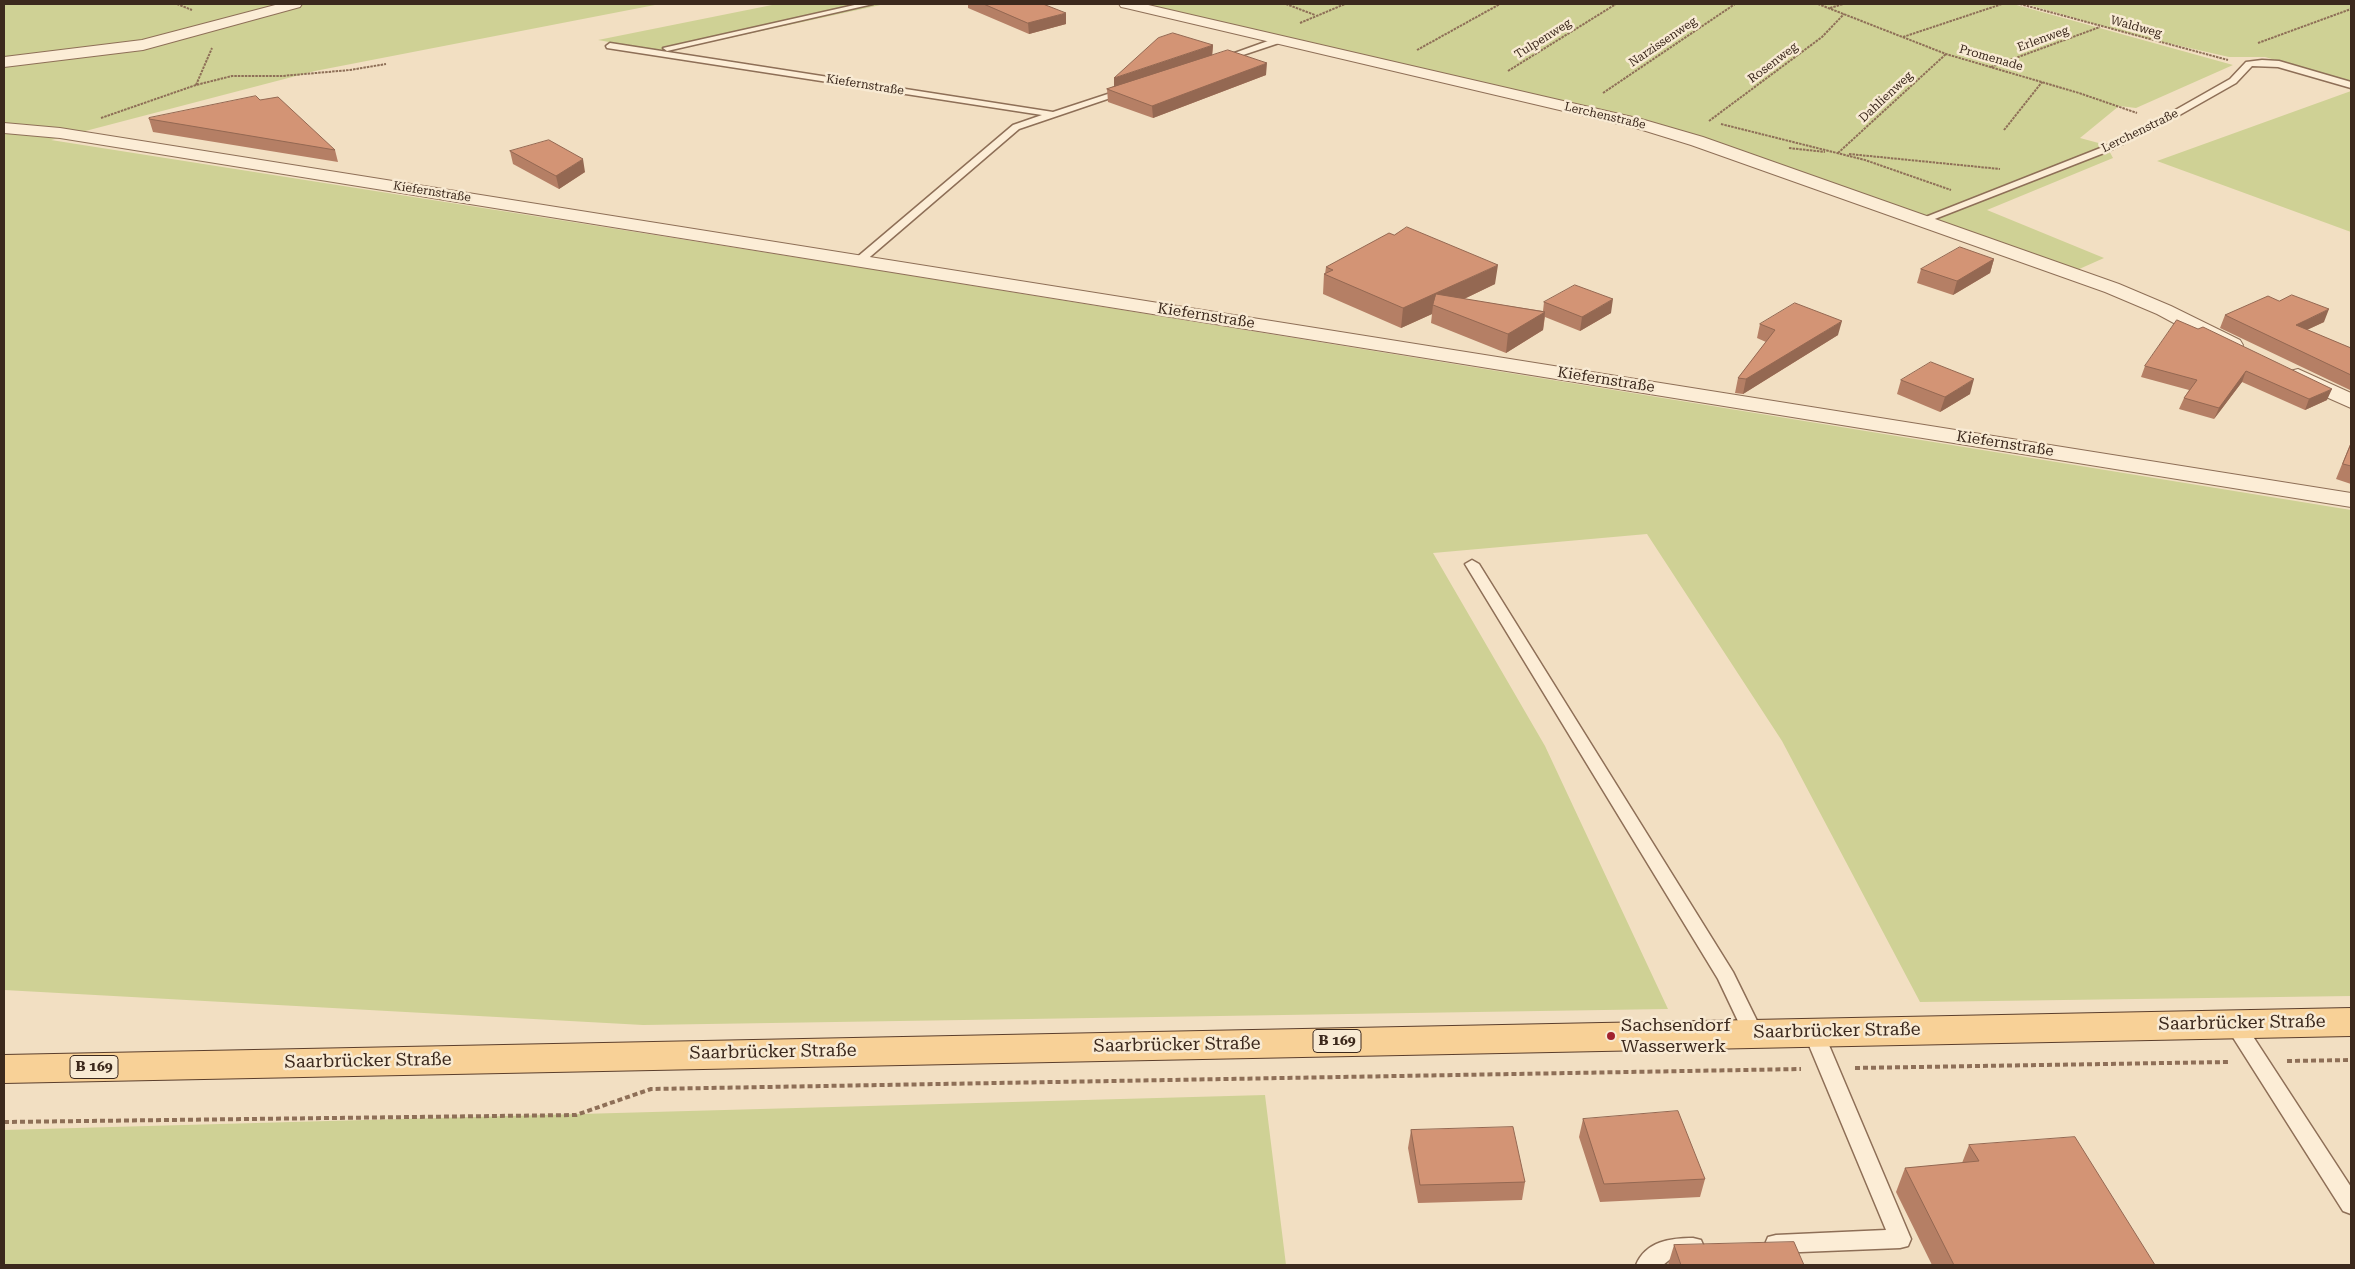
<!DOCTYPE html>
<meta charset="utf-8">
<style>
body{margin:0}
#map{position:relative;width:2355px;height:1269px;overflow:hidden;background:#f2dfc2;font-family:"Roboto Serif",serif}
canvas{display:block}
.frame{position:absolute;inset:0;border:5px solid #3c291d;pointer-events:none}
</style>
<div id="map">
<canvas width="2355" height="1269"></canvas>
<div class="frame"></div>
</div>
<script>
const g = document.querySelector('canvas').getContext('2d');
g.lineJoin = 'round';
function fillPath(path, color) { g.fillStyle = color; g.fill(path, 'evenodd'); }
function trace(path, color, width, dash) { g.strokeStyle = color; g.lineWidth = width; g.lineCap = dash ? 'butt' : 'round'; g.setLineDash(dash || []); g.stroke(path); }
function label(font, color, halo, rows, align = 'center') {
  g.font = font + ' "Roboto Serif",serif'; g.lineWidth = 5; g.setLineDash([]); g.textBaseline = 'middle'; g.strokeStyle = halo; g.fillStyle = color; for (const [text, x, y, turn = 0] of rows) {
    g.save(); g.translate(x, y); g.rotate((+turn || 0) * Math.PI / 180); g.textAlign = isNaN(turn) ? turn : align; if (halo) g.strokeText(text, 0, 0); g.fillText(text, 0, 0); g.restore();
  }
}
const green = new Path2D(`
 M4,4H660L315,71L51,140L858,267L2351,510V996L1920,1002L1782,741L1647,534L1433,553L1545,746L1668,1009L643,1025L4,990Z
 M777,4H885L665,52L598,40Z
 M1137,4H2013L2233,65L2136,108L2119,106L2080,138L2106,145L2113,158L1987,210L2104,258L2077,270L1733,148L1646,123Z
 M2026,4H2351V82L2265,57H2229L2141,37Z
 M2351,91V232L2157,161Z
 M1265,1095L1286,1265H4V1130Z`);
const pathFar1 = new Path2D(`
 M177,4L192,10
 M1286,4L1315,15
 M1818,4L1946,54L2079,93L2137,113
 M2020,4L2228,60
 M1830,8L1843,4
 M1300,23L1345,4
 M1903,37L2002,4
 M2258,43L2351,9
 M1417,50L1500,4
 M1991,67L2100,27
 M1508,71L1616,4
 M196,85L212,48
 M1603,93L1735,4
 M101,118L196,85L232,76H282L350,70L386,64
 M1709,121L1822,37L1844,14
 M1721,124L1865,160L1951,190
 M2004,130L2042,82
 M1789,148L1825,152
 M1838,153L1946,54
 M1849,154L2000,169`);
const path = new Path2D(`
 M2287,1061L2351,1060
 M1855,1068L2228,1062
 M4,1122L576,1115L651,1089L1801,1069`);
const service = new Path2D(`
 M859,4H873L667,51L663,48Z
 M1279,37L1283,40L1282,42L1222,62L1215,60Z
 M610,43L1053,112L1123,89L1131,91L1019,129L864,262L860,263L855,260L856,258L1013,125L1042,115L607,48L606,46Z
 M2262,60L2279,61L2351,82V88L2278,67L2252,66L2236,83L2169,121L2109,151L1927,222L1923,223L1918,220L2103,147L2163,117L2230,79L2246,62Z
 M1472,560L1479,564L1733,972L1763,1033L1760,1038L1753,1041L1746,1038L1718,979L1465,564Z
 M2234,1016L2241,1018L2351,1187V1214L2343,1211L2227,1028L2224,1023L2227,1018Z
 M1813,1023L1820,1026L1823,1031L1911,1239L1908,1246L1900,1248L1776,1253L1768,1251L1765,1244L1768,1237L1776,1235L1886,1230L1803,1031L1806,1026Z
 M1693,1238L1701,1240L1704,1247L1701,1254L1693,1256L1673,1257L1663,1265H1636C1646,1241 1671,1238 1693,1238Z`);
const minor = new Path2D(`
 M279,4H302L300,7L143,50L4,67V57L142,40Z
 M1119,4H1144L1641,119L1703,137L2119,284L2171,306L2240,340L2243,345L2240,350L2232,351L2224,350L2157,314L2105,292L1691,145L1636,128L1126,8L1121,7Z
 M4,123L60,128L2351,493V507L60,138L4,133Z
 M2298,369L2351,393V408L2290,381L2287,376L2290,371Z`);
const primary = new Path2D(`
 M2351,1008V1036L4,1083V1055Z`);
const wall = new Path2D(`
 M968,4H1043L1066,24L1029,34L968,8Z
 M1213,45L1212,55L1266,75L1153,118L1108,102L1107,89Z
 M260,100L335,150L338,162L153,132L149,119Z
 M510,151L585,172L559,189L513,164Z
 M1994,259L1990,273L1953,295L1917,283L1921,269Z
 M1326,267L1495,284L1464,299L1543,311L1544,302L1611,313L1580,331L1545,317L1543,330L1506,353L1431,323L1432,314L1401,328L1323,294L1324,274H1325Z
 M2225,315L2324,322L2307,330L2351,348V390H2350L2220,328Z
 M2177,320L2327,400L2305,410L2242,382L2214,419L2179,409L2184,398L2189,390L2141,377L2145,366Z
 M1760,324L1838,335L1743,394L1735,393L1738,378L1766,342L1757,338Z
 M1901,380L1970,394L1940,412L1897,394Z
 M2351,442V484L2336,479Z
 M1583,1119L1705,1179L1700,1197L1600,1202L1579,1137Z
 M1411,1130L1525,1182L1522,1200L1418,1203L1408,1148Z
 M1969,1145L2155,1265H1932L1896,1192L1905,1168L1962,1163Z
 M1674,1245L1804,1265H1668Z`);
const shadedWall = new Path2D(`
 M1066,13V24L1029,34L1028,23Z
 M1213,45L1212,57L1114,90V78Z
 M1267,63L1266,75L1153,118L1152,106Z
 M583,159L585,172L559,189L556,176Z
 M1994,259L1990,273L1953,295L1957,281Z
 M1498,265L1495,284L1443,309L1433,305L1432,314L1401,328L1403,308Z
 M1613,299L1611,313L1580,331L1582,317Z
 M2329,309L2324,322L2291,337L2296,325Z
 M1545,312L1543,330L1506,353L1508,334Z
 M1842,321L1838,335L1743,394L1746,379Z
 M2246,371L2242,382L2214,419L2219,408Z
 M1974,379L1970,394L1940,412L1945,397Z
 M2332,389L2327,400L2305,410L2309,399Z`);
const building = new Path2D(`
 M984,4H1043L1066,13L1028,23Z
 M1173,33L1213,45L1114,78L1158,38Z
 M1228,50L1267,63L1152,106L1107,89Z
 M256,96L260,100L278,97L335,150L149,119V118Z
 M549,140L583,159L556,176L510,151Z
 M1407,227L1498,265L1403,308L1324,274L1333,270L1326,267L1389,233L1394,235Z
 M1960,247L1994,259L1957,281L1921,269Z
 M1575,285L1613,299L1582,317L1544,302Z
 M1436,294L1545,312L1508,334L1433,305Z
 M2292,295L2329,309L2296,325L2351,348V375L2225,315L2268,296L2279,301Z
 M1795,303L1842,321L1746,379L1738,378L1775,330L1760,324Z
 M2177,320L2198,329L2203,327L2332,389L2309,399L2246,371L2219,408L2184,398L2197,380L2145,366Z
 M1931,362L1974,379L1945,397L1901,380Z
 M2351,444V466L2343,464Z
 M1678,1111L1705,1179L1604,1184L1583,1119Z
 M1513,1127L1525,1182L1420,1185L1411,1130Z
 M2075,1137L2155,1265H1954L1905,1168L1979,1161L1969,1145Z
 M1794,1242L1804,1265H1681L1674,1245Z`);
const markers = [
 [1611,1036,5,"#a2222e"]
];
const farStreetnames = [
 ["Waldweg",2136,27,15],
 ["Tulpenweg",1543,39,-32],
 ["Erlenweg",2043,39,-20],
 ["Narzissenweg",1663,42,-34],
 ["Promenade",1991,58,16],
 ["Rosenweg",1773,63,-37],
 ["Kiefernstraße",865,85,9],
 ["Dahlienweg",1886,97,-43],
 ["Lerchenstraße",1605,116,13],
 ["Lerchenstraße",2140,131,-26],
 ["Kiefernstraße",432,192,9]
];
const shields = [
 [1337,1041,48],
 [94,1067,48]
];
const shieldNames = [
 ["B 169",1337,1041],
 ["B 169",94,1067]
];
const streetNames = [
 ["Kiefernstraße",1206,316,9],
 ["Kiefernstraße",1606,380,9],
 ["Kiefernstraße",2005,444,9]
];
const nearStreetnames = [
 ["Saarbrücker Straße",2242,1023,-1],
 ["Saarbrücker Straße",1837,1031,-1],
 ["Saarbrücker Straße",1177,1045,-1],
 ["Saarbrücker Straße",773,1052,-1],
 ["Saarbrücker Straße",368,1061,-1]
];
const nearPoinames = [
 ["Sachsendorf",1621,1026],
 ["Wasserwerk",1621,1047]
];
fillPath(green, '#cfd195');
trace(service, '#8e6f57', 3);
trace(minor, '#8e6f57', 2);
trace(primary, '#5b3e2c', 2);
trace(pathFar1, '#8e6f57', 2, [2.5, 1]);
trace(path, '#8e6f57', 4, [5, 3]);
fillPath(service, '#fcedd6');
fillPath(minor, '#fcedd6');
fillPath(primary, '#f8d197');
fillPath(wall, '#b57f65');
fillPath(shadedWall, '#946852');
fillPath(building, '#d39475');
trace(building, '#946852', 1);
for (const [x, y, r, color] of markers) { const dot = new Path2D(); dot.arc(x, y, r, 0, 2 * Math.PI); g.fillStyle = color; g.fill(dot); trace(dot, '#f8ead3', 2); }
label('12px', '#3c291d', '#f8ead3', farStreetnames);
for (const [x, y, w] of shields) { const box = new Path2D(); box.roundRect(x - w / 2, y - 11.5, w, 23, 4); g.fillStyle = '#f8ead3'; g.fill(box); trace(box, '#3c291d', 1); }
label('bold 14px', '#3c291d', null, shieldNames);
label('15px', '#3c291d', '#f8ead3', streetNames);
label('18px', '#3c291d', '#f8ead3', nearStreetnames);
label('18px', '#3c291d', '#f8ead3', nearPoinames, 'left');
</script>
